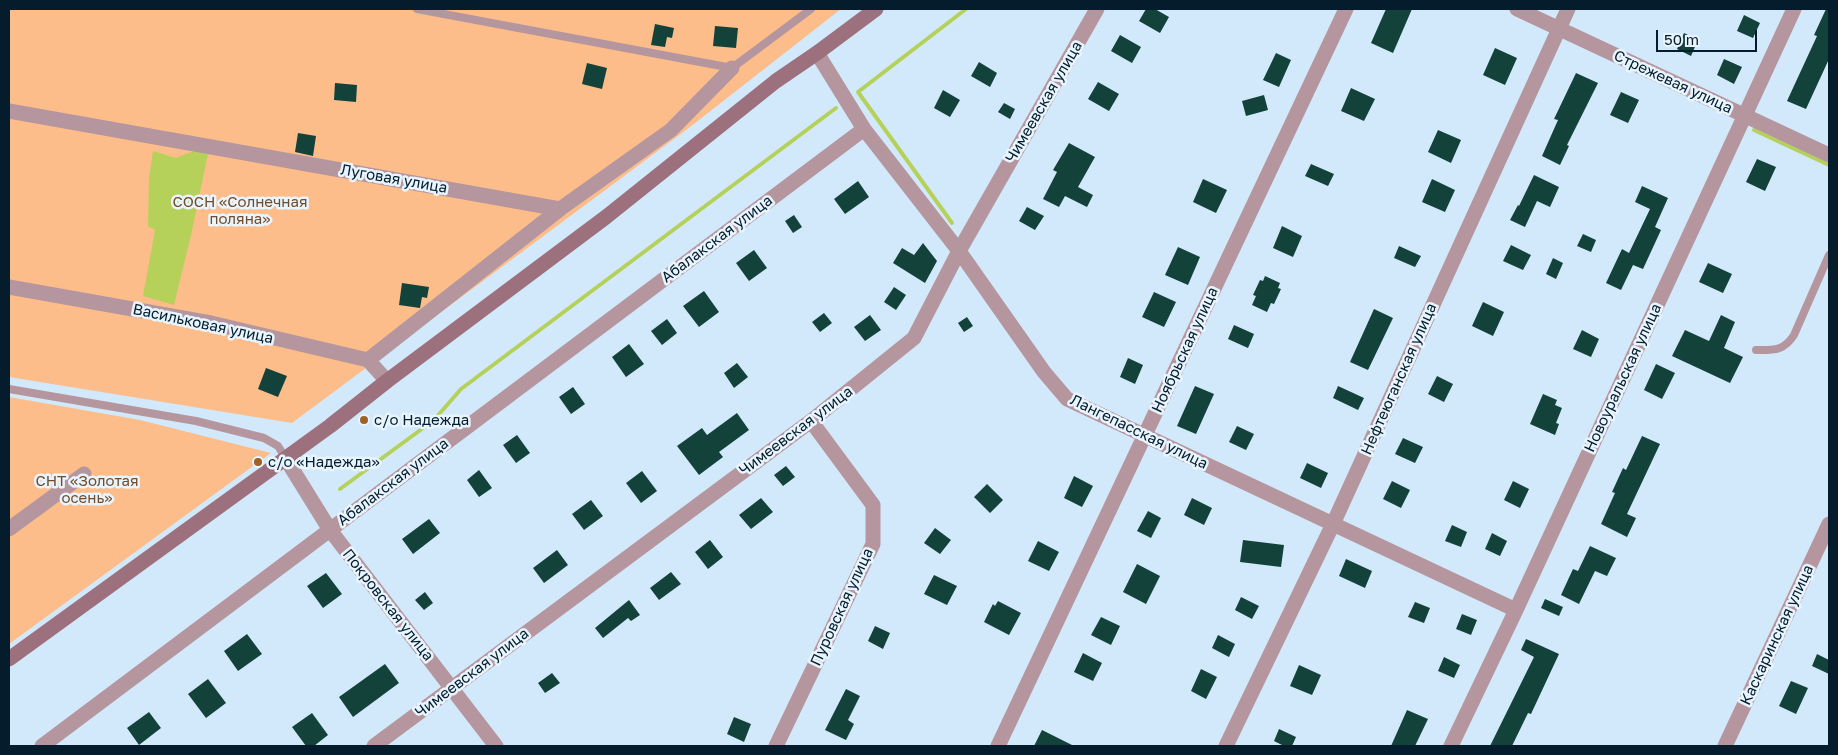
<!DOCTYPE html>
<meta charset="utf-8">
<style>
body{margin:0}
#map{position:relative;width:1838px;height:755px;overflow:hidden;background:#d2e9fb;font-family:"Golos Text",sans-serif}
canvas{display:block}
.frame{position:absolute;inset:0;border:10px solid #041c2c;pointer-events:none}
.scale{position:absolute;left:1656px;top:30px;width:101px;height:22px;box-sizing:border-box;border:2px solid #041c2c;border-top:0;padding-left:6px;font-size:15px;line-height:18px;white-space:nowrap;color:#041c2c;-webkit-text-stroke:4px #e9f5fe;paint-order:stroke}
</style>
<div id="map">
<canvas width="1838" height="755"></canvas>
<div class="frame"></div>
<div class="scale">50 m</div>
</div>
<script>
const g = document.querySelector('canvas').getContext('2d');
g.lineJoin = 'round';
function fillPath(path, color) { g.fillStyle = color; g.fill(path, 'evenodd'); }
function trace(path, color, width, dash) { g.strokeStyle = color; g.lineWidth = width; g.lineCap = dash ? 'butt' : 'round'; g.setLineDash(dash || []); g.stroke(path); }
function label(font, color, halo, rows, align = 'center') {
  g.font = font + ' "Golos Text",sans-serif'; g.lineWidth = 5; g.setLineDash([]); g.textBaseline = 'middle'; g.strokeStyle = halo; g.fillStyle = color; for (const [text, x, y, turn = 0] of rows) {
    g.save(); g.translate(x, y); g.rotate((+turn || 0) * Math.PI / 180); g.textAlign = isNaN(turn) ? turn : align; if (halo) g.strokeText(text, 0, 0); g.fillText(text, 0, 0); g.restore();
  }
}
const green = new Path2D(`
 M9,9H841L690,127L292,423L9,377Z
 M9,397L140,420L271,453L9,644Z`);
const water = new Path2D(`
 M153,151L176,158L194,151L208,154L191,235L174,305L143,296L155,230L148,226L149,178Z`);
const stream = new Path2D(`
 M1754,130L1829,165
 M952,223L858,92L966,9
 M340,489L434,420L461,389L836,108`);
const building = new Path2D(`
 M1146,9H1155L1169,17L1160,33L1139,21Z
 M1386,9H1412L1393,53L1371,43Z
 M1826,9H1829V59L1806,109L1787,101L1817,36L1814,35Z
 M1744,15L1760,23L1753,38L1737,31Z
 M655,24L674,28L672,38L667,37L665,47L651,45Z
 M715,26L738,28L736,48L713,46Z
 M1684,33L1698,40L1691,56L1677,49Z
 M1120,35L1141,47L1132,63L1111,51Z
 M1495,48L1517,58L1505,85L1483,75Z
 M1276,53L1291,60L1279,87L1263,80Z
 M1724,59L1742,67L1734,84L1717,75Z
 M979,62L997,73L990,87L971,76Z
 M587,63L607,68L602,89L582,84Z
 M1576,73L1598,83L1567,145L1569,146L1560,165L1542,156L1558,120L1554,119Z
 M1098,82L1119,94L1109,111L1088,99Z
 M335,83L357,85L356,102L334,100Z
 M1351,88L1375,99L1364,121L1341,111Z
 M943,90L960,100L950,117L934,108Z
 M1621,92L1639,100L1628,123L1610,115Z
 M1264,95L1268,110L1246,116L1242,101Z
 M1004,103L1015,109L1010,119L998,112Z
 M1438,130L1461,140L1451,163L1428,152Z
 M298,133L316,136L313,156L295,152Z
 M1069,143L1095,157L1078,187L1093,195L1087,207L1065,196L1059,207L1043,199L1057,172L1053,170Z
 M1757,159L1776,167L1765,191L1746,182Z
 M1311,164L1334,174L1328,186L1305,176Z
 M1534,175L1559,187L1550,207L1537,201L1525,227L1510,220L1518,205L1519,206Z
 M1203,179L1227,190L1216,213L1193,202Z
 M1432,179L1455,190L1445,212L1422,202Z
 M858,181L869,197L845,214L834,199Z
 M1642,186L1668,198L1655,227L1661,230L1643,269L1633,265L1621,290L1606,283L1622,249L1629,253L1650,209L1635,202Z
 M1027,207L1044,216L1035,230L1019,221Z
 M794,215L802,227L793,233L785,221Z
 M1282,226L1302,236L1293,257L1273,248Z
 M1583,234L1596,240L1591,252L1577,246Z
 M923,243L937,261L925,283L893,263L902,248L914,255Z
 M1511,245L1531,255L1523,270L1503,261Z
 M1399,246L1421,256L1415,267L1394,258Z
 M1178,247L1200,257L1188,285L1165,275Z
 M754,250L767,268L749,281L736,263Z
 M1553,258L1563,263L1556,279L1546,274Z
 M1708,263L1732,274L1723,293L1699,282Z
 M1265,276L1280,283L1278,288L1281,289L1274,304L1271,303L1267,312L1252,305L1256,296L1253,295L1260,280L1263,281Z
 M402,283L429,287L427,298L422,297L420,308L399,305Z
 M894,287L906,295L896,310L884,302Z
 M704,291L719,312L699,327L683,306Z
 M1154,292L1176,302L1164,327L1142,317Z
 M1483,302L1504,312L1493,336L1472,326Z
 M1374,309L1393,318L1368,370L1350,362Z
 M824,313L832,323L820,332L812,322Z
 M870,315L881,330L865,341L854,327Z
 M1721,315L1735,322L1724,348L1743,357L1730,383L1672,356L1685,330L1709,341Z
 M967,317L973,326L964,332L958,323Z
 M667,319L677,333L662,345L651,331Z
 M1234,325L1254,334L1248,348L1228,339Z
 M1582,330L1599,339L1591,357L1573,349Z
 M629,344L644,364L626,377L612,357Z
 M1128,358L1143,365L1135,384L1120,377Z
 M737,363L748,377L734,388L724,373Z
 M1656,364L1675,373L1662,399L1644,390Z
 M266,368L287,376L278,397L258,389Z
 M1437,376L1453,384L1444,402L1428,394Z
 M1195,386L1214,394L1196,434L1177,426Z
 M1338,386L1364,398L1358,410L1333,398Z
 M573,387L585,404L571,414L559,397Z
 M1543,394L1557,400L1555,405L1562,408L1556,423L1559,424L1555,435L1530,424Z
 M737,413L749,430L719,452L723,457L699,475L677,446L702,428L707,435Z
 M1237,426L1254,434L1246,450L1229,442Z
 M517,435L530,453L516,463L503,445Z
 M1642,436L1660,444L1627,514L1636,518L1627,537L1601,524L1615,493L1612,492L1623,468L1626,470Z
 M1403,438L1423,447L1415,463L1395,454Z
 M1307,463L1328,473L1321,488L1300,478Z
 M786,466L795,477L783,486L774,475Z
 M479,470L492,488L479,497L467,480Z
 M642,471L657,491L641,503L626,483Z
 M1074,476L1093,486L1082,507L1064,498Z
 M1392,481L1410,490L1401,508L1383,499Z
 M1513,481L1529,489L1520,508L1504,500Z
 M987,484L1003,500L990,513L974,497Z
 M761,498L773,512L751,529L739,515Z
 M1192,498L1212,508L1204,525L1184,515Z
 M591,500L603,516L584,530L572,514Z
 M1148,511L1161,518L1151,538L1137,531Z
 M429,519L440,533L413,554L402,539Z
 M1452,525L1467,532L1461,547L1445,541Z
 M935,528L951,540L940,554L924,543Z
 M1492,533L1507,541L1500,556L1485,549Z
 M710,540L723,557L708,569L695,552Z
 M1243,540L1284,545L1281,567L1240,562Z
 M1038,541L1059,552L1049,571L1028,561Z
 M1590,546L1616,558L1607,576L1595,571L1579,604L1561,595L1573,569L1578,571Z
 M557,550L568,565L544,583L533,568Z
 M1346,559L1372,571L1365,588L1339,576Z
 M1137,564L1160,576L1146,604L1123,592Z
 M671,572L681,584L659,600L650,588Z
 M326,573L342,594L323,608L307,586Z
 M934,575L957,586L947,605L924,594Z
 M425,592L433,603L424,610L415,600Z
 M1241,597L1259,606L1252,619L1235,610Z
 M1545,599L1563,607L1559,616L1541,608Z
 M629,600L640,615L631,621L628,618L603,638L595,628Z
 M998,601L1021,613L1009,635L984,622L993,604L995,606Z
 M1415,602L1430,608L1424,623L1408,617Z
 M1462,614L1477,620L1471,635L1456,629Z
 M1101,617L1120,626L1111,645L1091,635Z
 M875,626L890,633L883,649L868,641Z
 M247,634L262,654L238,671L224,651Z
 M1218,635L1235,644L1229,657L1212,648Z
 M1526,639L1559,654L1531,714L1528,713L1512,746H1490L1534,657L1521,650Z
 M1083,653L1102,663L1093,681L1074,672Z
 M1817,654L1829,660V674L1812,666Z
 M1444,657L1460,665L1454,678L1438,671Z
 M385,664L399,683L353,717L339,697Z
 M1299,665L1321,675L1312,695L1290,686Z
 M1201,669L1217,677L1206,699L1191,691Z
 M552,673L560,683L545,693L538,683Z
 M208,679L226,703L206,718L188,694Z
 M1791,681L1808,688L1796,714L1779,706Z
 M846,689L860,696L848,720L854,724L846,740L825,730Z
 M1407,710L1428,719L1415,746H1391Z
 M149,712L161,728L139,745L127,728Z
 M312,713L328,735L314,746H306L292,727Z
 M734,717L751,724L744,742L727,734Z
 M1279,729L1296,737L1292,746H1284L1274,741Z
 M1042,730L1074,746H1034Z`);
const lane = new Path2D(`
 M417,9L732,68L811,9
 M1756,350C1774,350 1784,351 1794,335L1829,255
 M9,389L196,421L264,438L278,446L286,459`);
const street = new Path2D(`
 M1517,9L1829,155
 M817,53L864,129L959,251L1044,372L1067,399L1516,610
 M9,111L560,209L671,130L732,68
 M9,287L211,323L368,360L387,381
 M368,360L560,209
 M286,459L330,530L496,746
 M9,529L84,474
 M42,746L864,129
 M374,746L811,421L914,338L959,251L1097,9
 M776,746L873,544V505L811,421
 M998,746L1346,9
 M1226,746L1333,524L1568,9
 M1451,746L1516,610L1794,9
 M1725,746L1829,524`);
const secondary = new Path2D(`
 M9,659L330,426L387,381L606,217L776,81L817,53L876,9`);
const markers = [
 [364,420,5,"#9e6025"],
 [258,462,5,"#9e6025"]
];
const streetNames = [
 ["Стрежевая улица",1673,82,25],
 ["Чимеевская улица",1044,102,-60],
 ["Луговая улица",394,179,10],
 ["Абалакская улица",717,239,-37],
 ["Васильковая улица",203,324,12],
 ["Ноябрьская улица",1185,350,-65],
 ["Новоуральская улица",1623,378,-65],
 ["Нефтеюганская улица",1399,379,-66],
 ["Чимеевская улица",796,431,-37],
 ["Лангепасская улица",1139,432,26],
 ["Абалакская улица",393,482,-37],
 ["Покровская улица",388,605,52],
 ["Пуровская улица",842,607,-65],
 ["Каскаринская улица",1777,635,-65],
 ["Чимеевская улица",472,673,-37]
];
const parkNames = [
 ["СОСН «Солнечная",240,202],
 ["поляна»",240,219],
 ["СНТ «Золотая",87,481],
 ["осень»",87,498]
];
const poiNames = [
 ["с/о Надежда",374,420],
 ["с/о «Надежда»",268,462]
];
fillPath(green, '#fcbd8a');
fillPath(water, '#b6d15a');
trace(stream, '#b6d15a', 4);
fillPath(building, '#13423b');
trace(lane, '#b5969e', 8);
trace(street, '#b5969e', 15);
trace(secondary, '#9c707c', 15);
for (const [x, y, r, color] of markers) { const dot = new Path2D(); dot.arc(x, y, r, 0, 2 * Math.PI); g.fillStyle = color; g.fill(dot); trace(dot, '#e9f5fe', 2); }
label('15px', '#041c2c', '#e9f5fe', streetNames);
label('15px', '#734c2a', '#e9f5fe', parkNames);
label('15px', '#041c2c', '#e9f5fe', poiNames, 'left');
</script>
